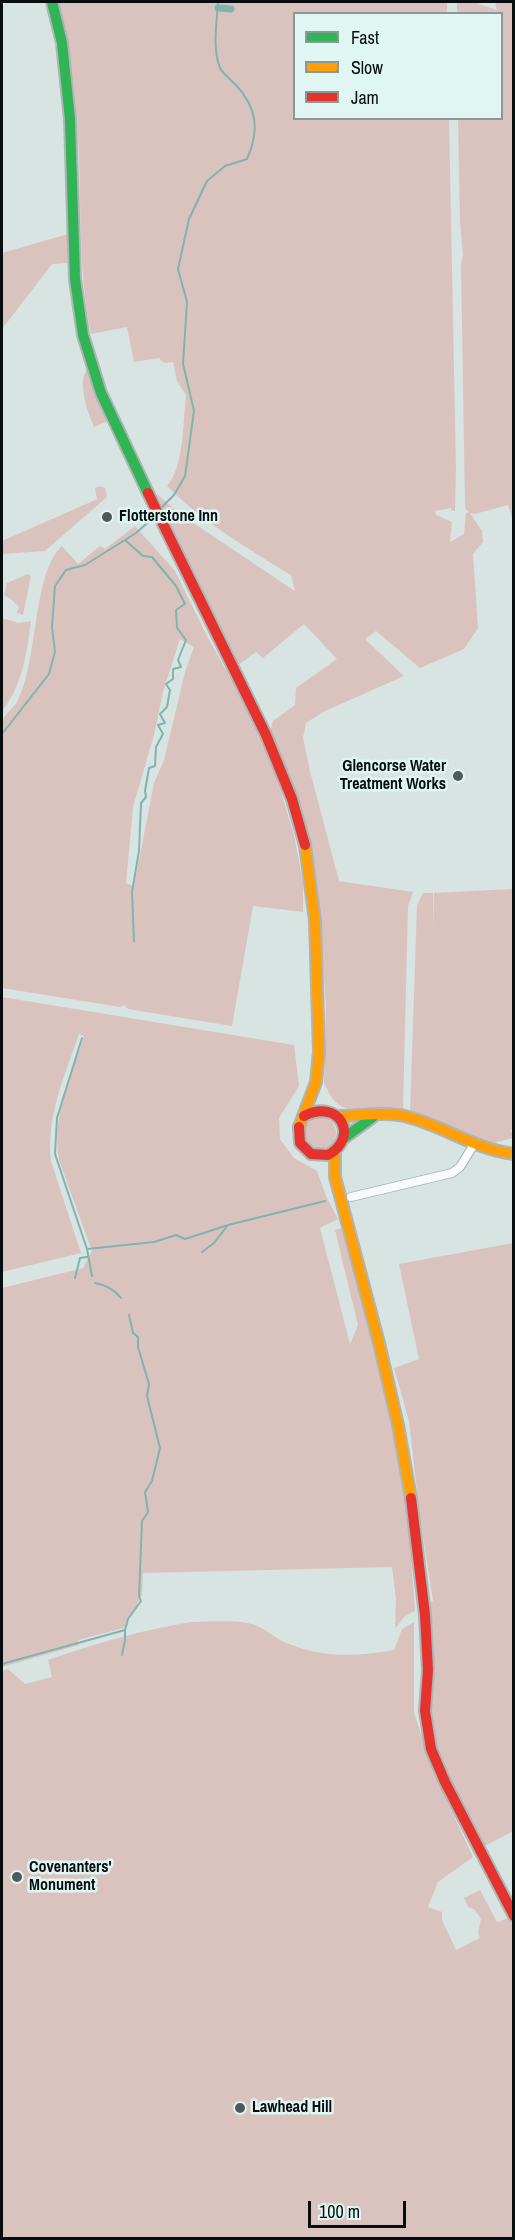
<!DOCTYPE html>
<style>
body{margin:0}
#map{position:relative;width:515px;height:2240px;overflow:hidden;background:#d7e4e2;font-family:"Archivo Narrow",sans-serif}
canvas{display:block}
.frame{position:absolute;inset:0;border:3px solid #070e0d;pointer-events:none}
.legend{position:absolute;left:293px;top:12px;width:210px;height:108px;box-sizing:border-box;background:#dff6f3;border:2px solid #899997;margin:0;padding:8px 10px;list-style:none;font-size:18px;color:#070e0d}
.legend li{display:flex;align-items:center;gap:12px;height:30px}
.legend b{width:30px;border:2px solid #899997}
.scale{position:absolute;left:308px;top:2201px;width:98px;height:27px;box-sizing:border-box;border:3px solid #070e0d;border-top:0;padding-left:8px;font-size:18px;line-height:21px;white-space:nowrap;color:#070e0d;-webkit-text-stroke:4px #dff6f3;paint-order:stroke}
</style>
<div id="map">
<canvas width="515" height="2240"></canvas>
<div class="frame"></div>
<ul class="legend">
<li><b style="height:8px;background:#30b455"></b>Fast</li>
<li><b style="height:8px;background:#ff9f0a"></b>Slow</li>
<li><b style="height:8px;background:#e5322d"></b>Jam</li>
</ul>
<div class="scale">100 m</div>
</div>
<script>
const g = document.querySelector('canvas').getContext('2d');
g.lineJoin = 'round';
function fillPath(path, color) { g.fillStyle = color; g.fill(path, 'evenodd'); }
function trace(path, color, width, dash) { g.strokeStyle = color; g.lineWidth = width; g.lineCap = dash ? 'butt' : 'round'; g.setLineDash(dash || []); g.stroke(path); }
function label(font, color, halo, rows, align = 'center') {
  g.font = font + ' "Archivo Narrow",sans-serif'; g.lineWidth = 5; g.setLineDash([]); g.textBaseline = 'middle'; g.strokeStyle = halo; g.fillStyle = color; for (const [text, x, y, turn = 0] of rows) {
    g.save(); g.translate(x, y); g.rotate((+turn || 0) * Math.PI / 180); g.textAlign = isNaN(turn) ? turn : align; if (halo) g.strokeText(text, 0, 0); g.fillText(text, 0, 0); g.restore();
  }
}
const green = new Path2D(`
 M58,2H447V13L294,14V118L449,119L456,470L455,511H452L451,508L435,511L436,515L452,522L450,542L464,534L466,513L469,512L466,510L465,505L461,264L463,255L460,222L458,119L502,118V14L457,13V2H478L479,4L497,10L495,2H513V521L508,505L475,514L470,513L482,531L483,542L473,554L478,628L464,649L420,668L376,631L365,639L404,676L323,712L306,723L303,738L310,771L339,881L413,892L408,906L403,1109C390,1108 356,1111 346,1108C334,1105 328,1092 324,1083L326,1005L318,895L270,732L273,721L295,705L296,688L337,659L304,624L263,658L256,652L237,666L157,494L180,514L295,591L291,575C247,548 204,523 167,486C184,468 183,420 186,395L177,381L173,362L164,363L159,358L134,362L127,327L91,334C79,275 81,216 79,156C77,104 71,52 58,2Z
 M68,234L67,263L52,264L2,329V253Z
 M88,368L108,421L94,427C88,412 76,382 88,368Z
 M100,486L105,488L107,497L45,551L2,554V541L93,501L97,499L95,488Z
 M135,526L175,571L207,636L235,686L259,737L277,779L294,835L303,882V912L253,906L232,1026L128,1009L124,1005L120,1007L2,988V720C6,714 13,708 17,702C39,660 32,573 62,546L78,564L100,546L105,549ZM180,639L194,647L185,672L164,760L154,783L134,886L126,883L133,807L154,735L163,692Z
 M28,574L31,576L23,615L17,613L19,607L11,599L4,595L7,583Z
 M2,618L18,623L31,621C27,653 22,686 2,711Z
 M513,889L514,1130H510L513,1133V1138L486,1145L410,1114L417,905L423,893H433L434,927V893Z
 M2,997L294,1045L299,1086L279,1118L280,1139L294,1158L317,1171L326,1196L338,1219L320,1228L350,1344L358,1325L335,1230L344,1227L370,1321L407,1502L415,1611L404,1617L395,1629L396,1599L392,1567L143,1573L142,1595L124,1628L78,1640L79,1645L2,1667V1288L83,1268L92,1251L59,1160C51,1119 71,1074 84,1036L79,1034C65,1075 46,1117 51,1161L81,1253L2,1272Z
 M304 1133a16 16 0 1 1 32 0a16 16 0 1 1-32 0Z
 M513,1243V1831L483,1847C466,1813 445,1778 436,1741C426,1700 430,1645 429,1602L433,1601L420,1517L409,1421L394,1368L419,1359L399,1264Z
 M191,1622C209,1622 229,1620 247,1623C262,1625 271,1636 284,1642C323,1658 354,1657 394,1650L402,1629L414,1622V1713L435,1775L473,1857L438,1882L428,1907L442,1912V1920L456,1950L480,1938L478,1933L481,1919L475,1910L468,1907L464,1898L480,1890L497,1922L509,1918L513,1927V2238H2V1671L8,1669L25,1684L52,1677L48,1660C94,1644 142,1630 191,1622Z`);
const stream = new Path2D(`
 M161,508L174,495L185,476L194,411L183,364L187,302L178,269L189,219L207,181L225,166L247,159C260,130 257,108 236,85C231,80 223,74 220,68C212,48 217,22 218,2
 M125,540L143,556L152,557L176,586L185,604L176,610L177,628L186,640L178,660L181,667L173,669V679L166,684L170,690L167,707L160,714L165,723L158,725L163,734L156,747L155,766L149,768L145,791L146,797L141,803L139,851L132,892L134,941
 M2,734L49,674L55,652L52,627L55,586L66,570L85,565L136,533L154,517
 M82,1038L57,1118L55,1154L87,1249L92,1276
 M87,1249L154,1242L176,1235L185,1239L228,1225L325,1201
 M202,1252L214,1243L228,1225
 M75,1278L80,1258L87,1257
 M95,1283C106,1285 114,1289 121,1298
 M122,1655L125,1640V1630
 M2,1664L125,1630L128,1619L141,1601L139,1596L142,1521L148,1512L145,1492L152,1481L160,1448L147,1396L149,1384L138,1347V1337L133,1333L129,1315`);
const canal = new Path2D(`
 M218,8L231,9`);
const street = new Path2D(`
 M351,1197L452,1173L460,1167L473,1146`);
const fast = new Path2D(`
 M52,2L62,43L70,119L75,279L83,335L101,393L148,493
 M344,1138L373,1117`);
const slow = new Path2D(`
 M338,1116C361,1116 386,1111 408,1117C446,1127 474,1149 514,1154
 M299,1127L316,1082L319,1052L315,921L305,845
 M335,1152V1177L379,1343L398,1425L411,1498`);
const jam = new Path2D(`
 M148,493L266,735L292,799L305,845
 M299,1127L300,1143L311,1154L328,1155C360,1137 340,1098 304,1116
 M411,1498L425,1615L428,1670L425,1711L431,1749L445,1782L514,1916`);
const markers = [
 [107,517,6,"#505958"],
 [458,776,6,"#505958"],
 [17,1877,6,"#505958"],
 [240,2108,6,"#505958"]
];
const poiNames = [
 ["Flotterstone Inn",119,517],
 ["Glencorse Water",446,767,"right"],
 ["Treatment Works",446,785,"right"],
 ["Covenanters'",29,1868],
 ["Monument",29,1886],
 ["Lawhead Hill",252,2108]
];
fillPath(green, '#dac3bf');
trace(stream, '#80b4ae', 2);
trace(canal, '#80b4ae', 7);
trace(street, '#acb6b4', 10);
trace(fast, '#acb6b4', 14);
trace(slow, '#acb6b4', 14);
trace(jam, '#acb6b4', 14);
trace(street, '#f9fbfb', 8);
trace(fast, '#30b455', 10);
trace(slow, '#ff9f0a', 10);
trace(jam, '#e5322d', 10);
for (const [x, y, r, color] of markers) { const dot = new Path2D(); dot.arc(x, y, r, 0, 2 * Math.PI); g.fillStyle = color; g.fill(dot); trace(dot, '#dff6f3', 2); }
label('bold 16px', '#070e0d', '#dff6f3', poiNames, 'left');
</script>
